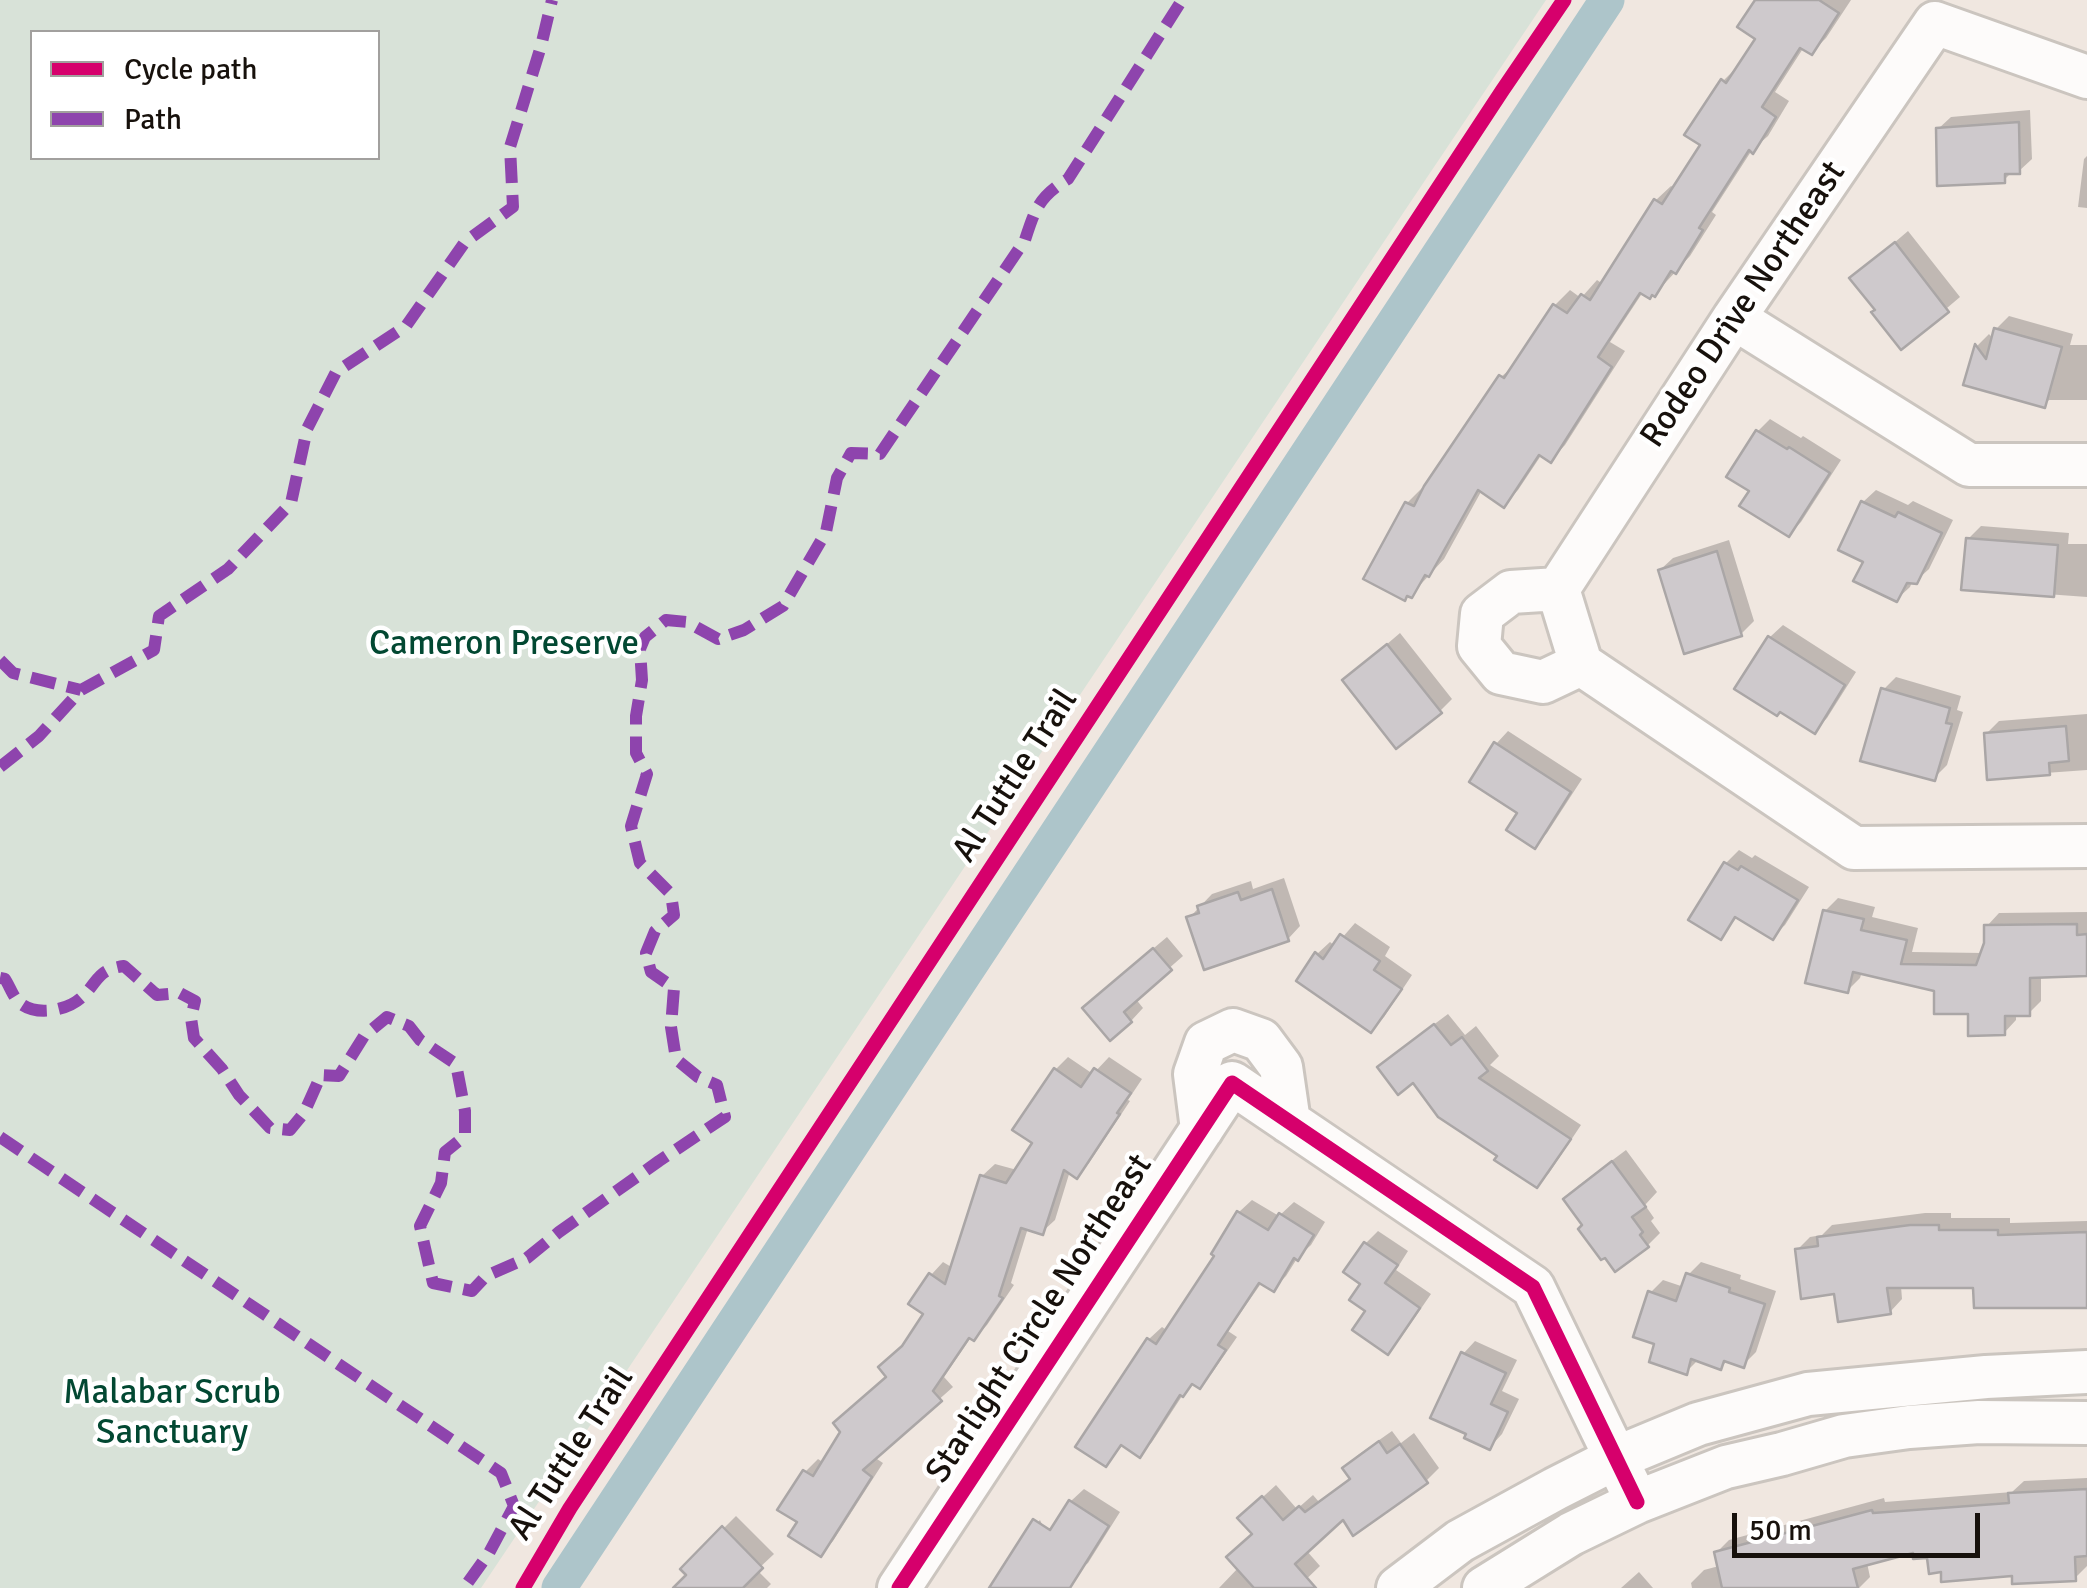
<!DOCTYPE html>
<style>
body{margin:0}
#map{position:relative;width:2087px;height:1588px;overflow:hidden;background:#f0e7e0;font-family:Signika,sans-serif}
canvas{display:block}
.legend{position:absolute;left:30px;top:30px;width:350px;height:130px;box-sizing:border-box;background:#fff;border:2px solid #a2a09e;margin:0;padding:12px 18px;list-style:none;font-size:30px;color:#17110c}
.legend li{display:flex;align-items:center;gap:20px;height:50px}
.legend b{width:50px;border:2px solid #a2a09e}
.scale{position:absolute;left:1732px;top:1513px;width:248px;height:45px;box-sizing:border-box;border:5px solid #17110c;border-top:0;padding-left:12px;font-size:30px;line-height:35px;white-space:nowrap;color:#17110c;-webkit-text-stroke:8px #fff;paint-order:stroke}
</style>
<div id="map">
<canvas width="2087" height="1588"></canvas>
<ul class="legend">
<li><b style="height:12px;background:#d6006c"></b>Cycle path</li>
<li><b style="height:12px;background:#8e44ad"></b>Path</li>
</ul>
<div class="scale">50 m</div>
</div>
<script>
const g = document.querySelector('canvas').getContext('2d');
g.lineJoin = 'round';
function fillPath(path, color) { g.fillStyle = color; g.fill(path, 'evenodd'); }
function trace(path, color, width, dash) { g.strokeStyle = color; g.lineWidth = width; g.lineCap = dash ? 'butt' : 'round'; g.setLineDash(dash || []); g.stroke(path); }
function label(font, color, halo, rows, align = 'center') {
  g.font = font + ' Signika,sans-serif'; g.lineWidth = 9; g.setLineDash([]); g.textBaseline = 'middle'; g.strokeStyle = halo; g.fillStyle = color; for (const [text, x, y, turn = 0] of rows) {
    g.save(); g.translate(x, y); g.rotate((+turn || 0) * Math.PI / 180); g.textAlign = isNaN(turn) ? turn : align; if (halo) g.strokeText(text, 0, 0); g.fillText(text, 0, 0); g.restore();
  }
}
const green = new Path2D(`
 M0,0H1546L481,1588H0ZM378,32V158H32V32Z`);
const shadow = new Path2D(`
 M1758,0H1851L1826,38L1812,52L1804,47L1775,92L1789,101L1768,136L1752,150L1712,212L1716,215L1690,256L1655,294L1643,292L1610,342L1625,351L1565,445L1551,460L1542,454L1518,490L1504,504L1482,490L1444,559L1411,595L1407,503L1422,488L1425,490L1501,377L1517,363L1555,305L1570,290L1581,298L1597,280L1603,284L1656,200L1671,186L1675,188L1704,144L1723,81L1738,66L1758,38Z
 M2030,110L2032,159L2019,171H2013L2004,180L1938,129L1951,117Z
 M2087,156V208L2078,207L2084,159Z
 M1908,231L1960,297L1901,347L1878,309L1853,278Z
 M2009,316L2073,334L2070,345H2087V400H2049L2044,405L1966,383L1977,346L1989,334L1994,340L1996,329Z
 M1770,419L1801,438L1803,436L1841,460L1801,522L1789,534L1752,491L1758,431Z
 M1876,490L1908,505L1913,501L1953,520L1929,569L1916,581L1913,580L1910,587L1897,599L1866,561L1863,502Z
 M1981,526L2069,533L2068,544H2087V597L1964,588L1968,539Z
 M1729,540L1754,621L1741,634L1660,570L1673,558Z
 M1783,625L1856,672L1827,718L1814,731L1738,688L1770,637Z
 M1400,633L1452,699L1440,711L1345,680Z
 M1896,677L1961,696L1957,710L1963,712L1947,765L1934,778L1883,690Z
 M2087,714V770L1990,777L1986,734L1999,721Z
 M1508,731L1582,779L1547,833L1534,846L1496,744Z
 M1739,850L1752,858L1755,855L1809,887L1785,925L1772,937L1738,916L1721,937L1692,920L1726,863Z
 M1284,878L1300,926L1288,939L1189,918L1212,894L1251,881L1253,889Z
 M1838,898L1875,907L1872,917L1918,928L1912,952L1983,953L1987,926L1999,913L2087,912V974L2041,975V1001L2028,1014H2016V1020L2004,1033L1936,989L1862,972L1860,978L1848,990L1825,911Z
 M1355,923L1390,947L1385,956L1412,975L1384,1017L1371,1029L1317,954L1330,942L1335,946Z
 M1167,937L1183,956L1135,998L1143,1008L1131,1021L1098,995Z
 M1448,1014L1465,1035L1476,1026L1499,1056L1490,1065L1581,1125L1549,1173L1537,1185L1414,1080L1393,1055Z
 M1068,1057L1093,1074L1109,1057L1142,1079L1128,1100L1130,1101L1089,1163L1077,1176L1070,1171L1055,1220L1042,1232L1028,1228L1011,1283L1014,1285L987,1325L974,1338L972,1336L944,1377L953,1387L874,1457L883,1463L833,1541L821,1554L800,1521L805,1472L818,1459L824,1463L889,1376L906,1344L927,1313L931,1275L943,1262L953,1268L982,1176L995,1164L1017,1170L1035,1143L1055,1070Z
 M1626,1150L1657,1192L1645,1205L1654,1218L1651,1221L1660,1233L1648,1245L1566,1199L1578,1186Z
 M1252,1200L1279,1216L1294,1202L1325,1222L1311,1245L1298,1257L1286,1276L1273,1289L1262,1282L1228,1331L1237,1337L1212,1373L1200,1386L1194,1382L1184,1393L1152,1442L1140,1455L1124,1444L1106,1464L1149,1339L1162,1327L1168,1331L1218,1255L1214,1253L1239,1212Z
 M1925,1213H1951V1218H2010V1223L2087,1221V1305L1976,1285L1901,1286L1902,1299L1890,1312L1837,1292L1797,1250L1810,1237L1822,1235L1832,1225Z
 M1378,1231L1408,1251L1396,1270L1431,1294L1400,1339L1388,1352L1369,1311L1363,1284L1366,1243Z
 M1701,1262L1741,1275L1740,1279L1776,1291L1756,1352L1743,1365L1728,1360L1721,1367L1699,1359L1686,1372L1657,1343L1650,1293L1663,1280L1684,1287L1688,1275Z
 M1475,1341L1517,1360L1502,1391L1519,1399L1502,1434L1490,1447L1463,1354Z
 M1392,1431L1401,1443L1414,1433L1439,1468L1426,1481L1343,1517L1306,1550L1320,1566L1297,1588H1219L1239,1567L1255,1533L1253,1506L1276,1485L1297,1509L1313,1495L1319,1502L1352,1478L1345,1468L1358,1455Z
 M2087,1478V1566L2075,1578L1943,1570L1930,1555L1915,1550L1867,1563L1870,1577L1859,1588H1692L1691,1583L1704,1570L1719,1566L1716,1553L1729,1540L1884,1498L1885,1502L2012,1492L2024,1481Z
 M1084,1489L1120,1512L1088,1563L1058,1588H992L1028,1532L1040,1520L1048,1537L1071,1501Z
 M736,1516L774,1554L757,1570L771,1584L767,1588H692L683,1569Z
 M1639,1572L1653,1588H1621Z`);
const canal = new Path2D(`
 M559,1588L1607,0`);
const building = new Path2D(`
 M1755,0H1819L1839,13L1812,55L1800,48L1762,107L1776,117L1753,154L1749,150L1699,228L1703,230L1676,274L1671,271L1655,297L1652,295L1650,299L1640,293L1598,357L1612,367L1551,463L1539,455L1504,508L1478,490L1429,577L1425,575L1412,598L1407,596L1405,601L1363,579L1405,502L1414,506L1424,486L1499,375L1504,378L1553,304L1567,313L1581,294L1590,300L1654,199L1662,204L1700,145L1684,135L1721,79L1726,83L1755,39L1737,27Z
 M2019,122L2020,174H2005V183L1937,186L1936,128Z
 M1895,242L1949,312L1901,350L1871,312L1875,310L1849,278Z
 M1994,328L2062,347L2045,408L1963,385L1975,344L1986,359Z
 M1756,430L1787,449L1789,447L1830,473L1789,537L1739,506L1749,491L1726,477Z
 M1861,501L1895,517L1898,512L1942,533L1917,584L1907,583L1897,602L1853,581L1863,562L1838,550Z
 M1966,538L2058,545L2054,597L1961,590Z
 M1717,551L1742,636L1684,654L1658,570Z
 M1768,636L1845,685L1815,734L1780,712L1777,716L1734,689Z
 M1387,644L1442,713L1396,749L1342,680Z
 M1881,688L1950,708L1946,723L1952,724L1935,781L1860,761Z
 M2066,726L2069,761L2049,763L2050,775L1987,780L1984,733Z
 M1494,742L1571,792L1535,849L1506,830L1517,813L1469,782Z
 M1724,862L1738,870L1741,866L1798,900L1773,940L1735,917L1721,940L1688,920Z
 M1272,889L1289,941L1204,970L1186,917L1199,913L1197,906L1238,892L1241,900Z
 M1823,910L1864,919L1861,930L1907,940L1901,964L1976,965L1984,943V925L2077,924V935L2087,934V976L2030,978V1016H2005V1035L1968,1036V1014H1934V991L1853,972L1848,993L1805,983Z
 M1340,934L1380,961L1374,970L1402,989L1371,1033L1296,981L1315,952L1323,959Z
 M1153,948L1172,970L1124,1012L1132,1022L1110,1041L1082,1008Z
 M1434,1024L1451,1045L1462,1037L1488,1071L1479,1078L1571,1139L1537,1188L1494,1160L1497,1156L1438,1117L1413,1083L1398,1095L1377,1067Z
 M1054,1068L1081,1087L1094,1068L1131,1093L1117,1113L1120,1114L1077,1179L1064,1170L1043,1235L1021,1228L999,1296L1003,1298L974,1341L969,1338L933,1391L942,1401L863,1470L872,1477L821,1557L788,1536L797,1522L777,1510L803,1470L813,1476L840,1432L833,1423L886,1377L878,1367L902,1346L923,1314L908,1304L929,1273L945,1284L980,1175L1006,1183L1032,1143L1012,1130Z
 M1612,1161L1646,1207L1632,1217L1643,1232L1640,1235L1649,1247L1615,1272L1605,1258L1601,1260L1578,1229L1582,1225L1563,1199Z
 M1237,1211L1268,1230L1279,1213L1314,1235L1298,1261L1294,1258L1274,1292L1259,1283L1218,1345L1226,1350L1200,1389L1192,1384L1183,1397L1180,1395L1140,1458L1121,1445L1106,1467L1075,1447L1147,1338L1156,1344L1214,1256L1211,1254Z
 M1910,1225H1939V1230H1998V1235L2087,1232V1308H1974L1973,1288H1887L1891,1314L1838,1322L1834,1294L1801,1299L1795,1249L1818,1246L1817,1237Z
 M1364,1242L1398,1265L1385,1283L1420,1308L1388,1355L1352,1330L1365,1311L1349,1300L1360,1284L1343,1272Z
 M1686,1273L1730,1288L1729,1292L1765,1304L1744,1368L1724,1361L1721,1370L1691,1359L1687,1375L1649,1362L1654,1344L1633,1337L1648,1291L1676,1301Z
 M1461,1352L1506,1373L1491,1404L1508,1412L1490,1450L1464,1438L1466,1434L1430,1418Z
 M1379,1441L1387,1453L1400,1444L1428,1483L1353,1536L1343,1520L1295,1564L1316,1588H1254L1226,1557L1252,1534L1237,1518L1262,1496L1283,1520L1299,1506L1305,1512L1350,1479L1342,1468Z
 M2087,1489V1556L2075,1557L2076,1581L2012,1584V1576L1941,1582V1572L1929,1574L1927,1558L1913,1559V1553L1853,1569L1858,1588H1722L1714,1552L1872,1510L1873,1513L2009,1503L2008,1493Z
 M1069,1500L1109,1526L1070,1588H989L1033,1519L1050,1530Z
 M722,1526L763,1568L743,1588H673L686,1575L680,1569Z`);
const minor = new Path2D(`
 M1935,23L2087,77
 M1734,318L1969,465H2087
 M1558,589L1734,318L1935,23
 M1558,589L1581,664L1854,848L2087,846
 M1558,589L1511,592L1482,614L1479,646L1501,673L1543,682L1581,664
 M1202,1129L1195,1074L1206,1043L1233,1030L1261,1040L1281,1067L1289,1122
 M899,1588L1232,1083L1533,1287L1637,1502
 M1398,1588L1460,1541L1555,1489L1616,1458L1698,1424L1808,1394L1986,1377L2087,1372
 M1484,1588L1571,1534L1637,1502L1726,1467L1782,1454L1844,1436L1909,1427L1979,1422L2087,1423`);
const quiet = new Path2D(`
 M0,660L13,673L81,690
 M0,767L39,736L81,690L154,650L159,616L228,569L291,503L307,429L336,372L406,326L465,242L513,207L510,147L541,46L552,0
 M0,978L5,979C9,985 12,994 17,1000C31,1017 66,1012 82,997C99,981 96,970 124,966L157,995L180,993L195,1001L191,1018L194,1038L222,1069L239,1095L270,1128L290,1130L304,1113L321,1075L339,1076L364,1036L387,1017L409,1026L420,1040L456,1064L465,1111V1136L445,1152L441,1183L420,1226L433,1283L472,1291L486,1276L527,1258L559,1232L659,1161L725,1117L717,1085L698,1077L676,1059L671,1027L674,988L651,972L646,953L655,931L674,915L671,894L640,863L631,826L647,774L636,753V716L642,680L640,649L645,637L666,620L687,622L718,639L744,630L783,606L826,532L837,478L851,453L880,454L1025,240C1035,209 1039,197 1068,179L1182,0
 M0,1137L501,1473L514,1506L489,1553L464,1588`);
const cycleway = new Path2D(`
 M523,1588L570,1508L1502,91L1564,0
 M899,1588L1232,1083L1533,1287L1637,1502`);
const streetNames = [
 ["Rodeo Drive Northeast",1744,305,-56],
 ["Al Tuttle Trail",1016,776,-57],
 ["Starlight Circle Northeast",1040,1319,-57],
 ["Al Tuttle Trail",572,1454,-57]
];
const parkNames = [
 ["Cameron Preserve",504,645],
 ["Malabar Scrub",172,1394],
 ["Sanctuary",172,1434]
];
fillPath(green, '#d8e2d8');
fillPath(shadow, '#0003');
trace(canal, '#adc5ca', 35);
fillPath(building, '#cec9cc');
trace(building, '#aaa6a6', 2.5);
trace(minor, '#cbc5bf', 48);
trace(minor, '#fdfbfa', 42);
trace(quiet, '#8e44ad', 12, [25, 12]);
trace(cycleway, '#d6006c', 15);
label('35px', '#17110c', '#fff', streetNames);
label('35px', '#024832', '#fff', parkNames);
</script>
